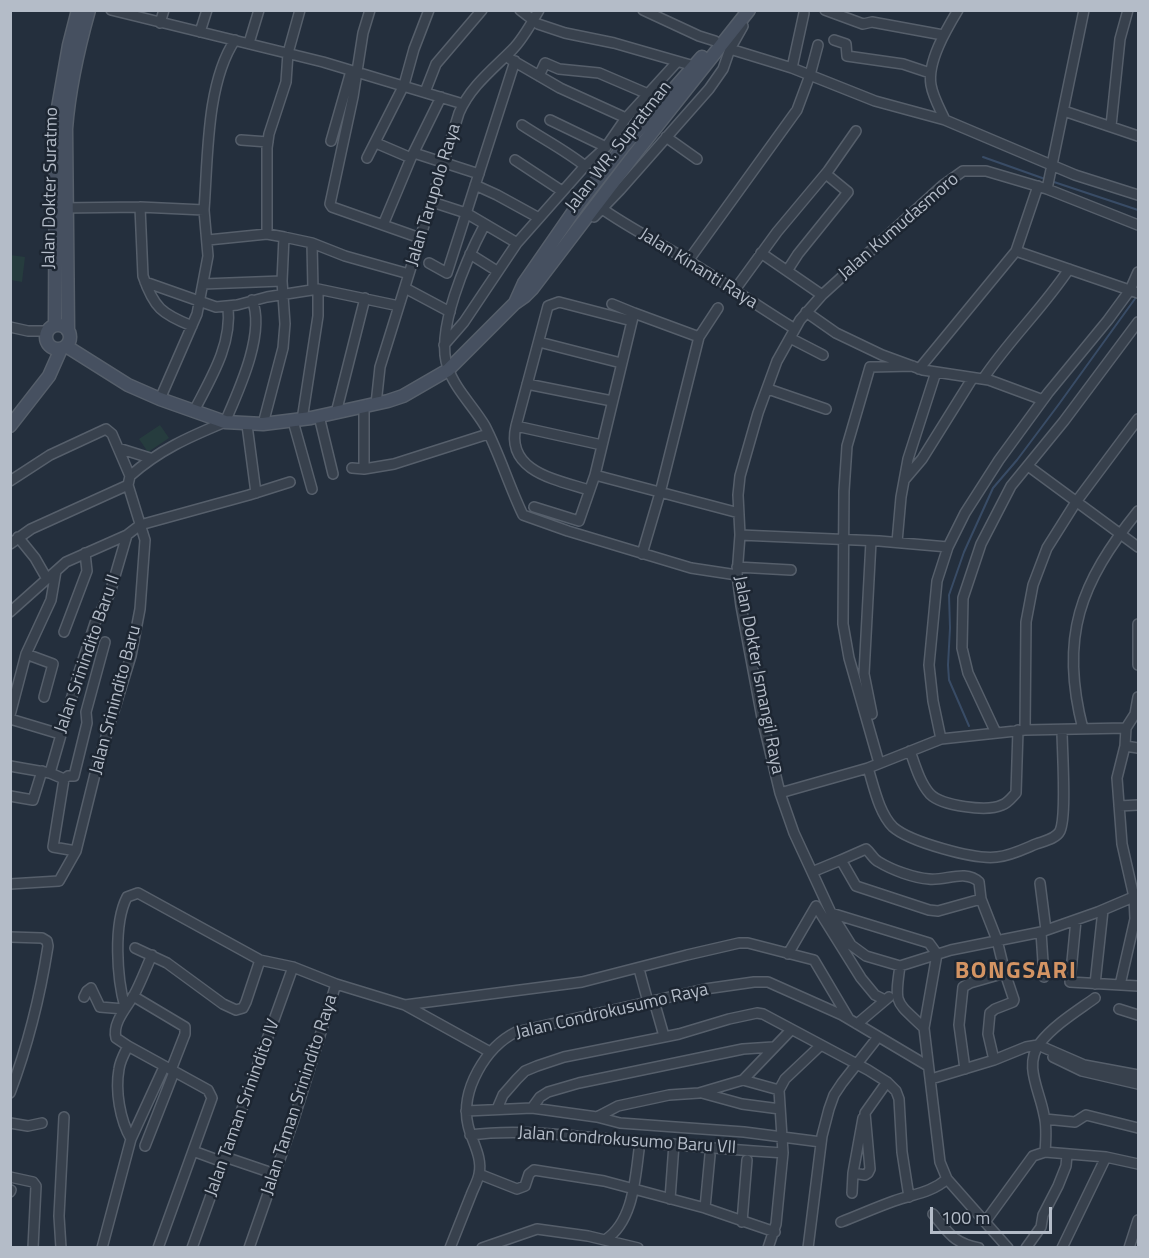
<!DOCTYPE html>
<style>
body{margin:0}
#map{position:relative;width:1149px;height:1258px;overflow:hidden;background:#242f3d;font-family:"Titillium Web",sans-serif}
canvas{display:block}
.frame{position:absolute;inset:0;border:12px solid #b4bcc8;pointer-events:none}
.scale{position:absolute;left:930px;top:1207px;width:122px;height:27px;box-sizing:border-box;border:3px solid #b4bcc8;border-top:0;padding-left:8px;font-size:18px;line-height:21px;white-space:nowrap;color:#b4bcc8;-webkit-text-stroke:4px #1d2632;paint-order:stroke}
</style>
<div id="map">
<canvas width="1149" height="1258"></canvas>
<div class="frame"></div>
<div class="scale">100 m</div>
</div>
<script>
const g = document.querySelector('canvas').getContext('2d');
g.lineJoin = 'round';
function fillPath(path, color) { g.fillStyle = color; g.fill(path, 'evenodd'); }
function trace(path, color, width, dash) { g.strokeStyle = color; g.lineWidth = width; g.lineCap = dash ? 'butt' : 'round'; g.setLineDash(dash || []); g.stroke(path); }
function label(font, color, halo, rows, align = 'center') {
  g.font = font + ' "Titillium Web",sans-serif'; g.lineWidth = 5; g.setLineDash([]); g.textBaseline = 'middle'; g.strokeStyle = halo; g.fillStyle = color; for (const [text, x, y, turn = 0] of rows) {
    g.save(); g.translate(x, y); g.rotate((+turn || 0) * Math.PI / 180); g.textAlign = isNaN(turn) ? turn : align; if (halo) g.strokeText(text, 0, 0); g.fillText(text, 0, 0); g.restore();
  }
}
const green = new Path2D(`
 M10,255L25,257L22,282L11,280Z
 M160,425L169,438L148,452L139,439Z`);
const stream = new Path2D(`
 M983,157L1045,179
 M1051,181L1138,210
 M969,726L949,680L948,665L950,628L949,595L964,552L993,488L1017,460L1059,404L1137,296`);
const street = new Path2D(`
 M111,10L323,62L463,104
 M370,10L363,33L353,97L330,204L332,207L420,238
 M520,10L533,20
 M643,10L699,36L715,41
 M825,10L863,24L872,22L943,35
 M160,23L164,10
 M538,24L565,33L614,43L694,66
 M200,32L207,10
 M834,40L846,44L847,56L903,64L930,73
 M249,43L259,10
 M730,49L792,68L875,101L945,120L1075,175L1138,195
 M510,59L560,88L626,118
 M792,68L804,13
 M539,76L545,63L559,69L599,73L648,94L663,110
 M425,92L436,64L482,10
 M1064,111L1138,136
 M550,120L606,147
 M945,120C940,109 933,97 931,85C927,62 946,30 958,10
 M522,125C543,139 565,150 585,166
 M1111,126L1120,39L1128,10
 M666,137L697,159
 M241,140L268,142
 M331,141L351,71
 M376,143L411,158
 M414,153L479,174
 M367,158L404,85L414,49L429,10
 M515,160L562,191
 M475,185L497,195L539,218
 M1047,189L1084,10
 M432,202L466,213L517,243
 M140,207L143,276C154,308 162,314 192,326
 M61,208L140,207L204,210C208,159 206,83 235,40
 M601,208C629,228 660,243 689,261C725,283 759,307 795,329
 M594,217L620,190L709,89L723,69L730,49L743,26
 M485,224C467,258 434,332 448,368C455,389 474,407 485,426C500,455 509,486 523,515L568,531L691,568L737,575
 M383,225L411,158L441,97
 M267,234V148L269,134L286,82L288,53L300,10
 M208,240L267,234L284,237L312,243L345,256L409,274
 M312,243L313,290
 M1016,251L1138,293
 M761,253L822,295
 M470,254L497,271
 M688,261L797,110L810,75L818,45
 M429,263L447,273L515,61
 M787,271L798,254L848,192L826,174
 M145,282L216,307L237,305L267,297L318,289L399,306
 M203,284L282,281
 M405,288L450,312
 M734,291L777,232L828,171L856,131
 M612,304L634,313
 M806,312L836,333L882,355L923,370L989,380L1043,400
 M10,327L28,331H47
 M790,338L823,355
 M539,342L621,363
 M444,345L464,322L517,243L585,166L606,147L626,118L677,62
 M919,369L1016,251L1038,186
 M983,379C1009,340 1043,308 1069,269
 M527,384L612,401
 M768,389L826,409
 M160,399L197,314L208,256L204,210
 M376,404L380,367L459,113C470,87 492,70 512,50C523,39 531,24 539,10
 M364,407V469L394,464L488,434
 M194,411C211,378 232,345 228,307
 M336,413L365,298
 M319,416L333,474
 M302,420L318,316V289
 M293,421L312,489
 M263,424L283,348L285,324L282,281L284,237
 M247,425L256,493
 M516,426L602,445
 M118,448L150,458
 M1028,466L1138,547
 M352,468L364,469
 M595,475L739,513
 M130,476C159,450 189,437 225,422C238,392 266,333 252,300
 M905,479L922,459L972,379
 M10,481L50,455L106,429L112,434L130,476L128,485L145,540L140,609L131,656L97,766L76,851L59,881L10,884
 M589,490C558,480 505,472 516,426L548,306L559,302L632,321
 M534,507L579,521L595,475L634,313L699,337
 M740,535L879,541L948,547
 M18,537L35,558L47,579
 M871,541L864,674L872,714
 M897,542L901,497L908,459L936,372
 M10,544L31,529L128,485
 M642,554L660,493L699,337L718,308
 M737,567L791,570
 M10,612L66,562L127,535L140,525L249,495L290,482
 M1138,624V665
 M64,632L87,571L85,553
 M26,654L53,664L44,697
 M10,715L26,654L51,600L56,571
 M10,719L60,734
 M1083,729C1059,637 1080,583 1138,511
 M1025,730L1026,622L1033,585L1047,548L1076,502L1138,419
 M996,733L968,673L962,648L963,598L981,544L1011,486L1064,421L1138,322
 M941,739L933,701L929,665L937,581L948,547L965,513L999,460L1048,393L1108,320L1130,290L1138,272
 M1125,746L1138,748
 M910,751C915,765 920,783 930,794C942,806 987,812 1002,805C1008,803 1012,797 1016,793L1018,730
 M879,763L849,658L843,624L844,491L847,446L870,367L913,366
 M10,766L50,773L64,779
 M868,768C874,787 879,813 893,827C910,842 975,860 997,857C1010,856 1024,849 1036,844C1044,841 1056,839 1060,831C1067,816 1062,750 1062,730
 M50,773L79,672L95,623L110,593L127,535
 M780,793L868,768L941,739L1025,730L1126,728
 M10,796L33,800L42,771
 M1119,806L1138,805
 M76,851L53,847L64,779L68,776H74L87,723L86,712L105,642
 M841,860L866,849C871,853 873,859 879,862C892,870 914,878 929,879C945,881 966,869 979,882L981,899
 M812,872L841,860L856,886L929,910L938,911L981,899L997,940L1005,973L1014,1000L1013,1002L995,1009L990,1013L988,1034L994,1060
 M1040,883L1046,930
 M831,913L929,943L937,954L924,1028L940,1162L947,1179L1008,1248
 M1076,920L1070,982L1138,986
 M1041,932L1044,977
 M10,937L42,938L47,941L48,946C40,997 28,1045 10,1093
 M135,948L167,963L223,1004L236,1010L243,1008L246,1002L260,960
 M788,954L816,906L861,978L875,995L885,1000
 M152,955C146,968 141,982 134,995C127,1007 112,1023 116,1038L128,1046L208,1090L212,1098L158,1248
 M900,966L866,956L851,945L831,913L794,833L780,793L762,718L741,606L737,575L740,535L738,495L740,476L758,413L777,361L800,320L822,295L942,186L963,171H986L1047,189L1138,225
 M900,966L951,950L1041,932L1098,912L1138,895
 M900,966C894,1006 896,1001 924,1028
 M639,969L648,1002
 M1095,984L1103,910
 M1120,985L1135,919L1134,897L1122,844L1117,778L1125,746L1126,728L1135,714L1138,697
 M133,996L185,1027V1034L171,1070
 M84,997L87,991L91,988L100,1007L124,1009
 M654,1001L664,1036
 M405,1005L582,982L687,955L739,943H748L814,960L849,1019
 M125,1007C117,979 113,924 127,897L138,893L260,960L293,967L336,984L405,1005L490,1052
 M1119,1009L1138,1015
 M857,1024L889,997
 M128,1046C124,1054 120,1061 119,1069C115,1091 120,1120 131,1139
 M1053,1057L1082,1071L1138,1084
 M965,1069L959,1025L963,987L970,983L1005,973
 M931,1079L994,1060L1026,1047L1038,1045L1084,1065L1138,1075
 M743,1080L791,1030
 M743,1080L779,1090
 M702,1093L742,1104L780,1109
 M532,1108L540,1097L548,1092L579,1083L743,1049L773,1047
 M497,1109L503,1095L517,1079L525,1071L537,1066L564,1057L679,1034L729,1019L757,1013L763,1014L868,1070L887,1082L896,1091L899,1099L902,1152L909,1197
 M466,1111L532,1108L597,1117L620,1123L744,1132L821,1142
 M597,1117L618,1106L669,1095L699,1093L743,1080
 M1045,1119L1075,1122L1086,1115L1138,1128
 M10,1123L28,1126L42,1123
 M470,1135C516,1129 563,1135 608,1139C666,1145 725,1149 783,1153
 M145,1146L174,1072
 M193,1151L223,1162
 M1045,1152L1106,1157L1138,1164
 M225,1157L275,1174
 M853,1173L865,1175L868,1173L870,1169L865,1113L887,1082
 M479,1174L517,1189L525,1186L529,1174L534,1170L604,1181L705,1208L775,1232
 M10,1177L33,1182L36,1186L33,1248
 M10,1192L11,1190
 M852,1193L853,1173L863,1118
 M670,1199L674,1144
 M705,1208L710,1155
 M933,1214C949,1233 953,1243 979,1248
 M742,1222L747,1160
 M841,1222C859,1215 877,1207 894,1201C913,1194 931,1193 947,1179
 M985,1222L1033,1156L1045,1152C1046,1140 1047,1126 1044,1115C1040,1091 1023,1065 1040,1043C1054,1025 1077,1011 1095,998
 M605,1240C633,1222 635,1180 639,1150
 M61,1248L59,1216L64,1117
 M102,1248L131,1139L164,1067
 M192,1248L293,967
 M249,1248L294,1119L336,984
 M450,1248C457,1230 464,1213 471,1195C473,1189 478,1181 479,1174C483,1157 471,1140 468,1125C460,1090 486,1047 516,1032L705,989L754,982H768L842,1015L928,1066
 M482,1248L537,1229L588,1236L638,1248
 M768,1248L776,1224L783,1153L779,1090L785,1079L821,1045
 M808,1248L822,1136L829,1109L834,1095L842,1083L878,1037
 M1026,1248L1041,1227L1043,1215L1058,1186L1066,1166L1067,1155
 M1062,1248L1106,1157
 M1129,1248L1138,1220`);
const secondary = new Path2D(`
 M515,303L524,283L578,205L624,146L702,57
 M46 337a12 12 0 1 1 24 0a12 12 0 1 1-24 0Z
 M55,325L56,119L69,45L78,10
 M68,331L66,129C69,89 78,49 89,10
 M66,346L128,385L160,399L225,422L263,424L311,418L388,401L403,396L448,370L515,303L525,296L532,289L634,155L749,10
 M10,426L49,376L61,349`);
const streetNames = [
 ["Jalan WR. Supratman",619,147,-52],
 ["Jalan Dokter Suratmo",51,188,-89],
 ["Jalan Tarupolo Raya",434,195,-73],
 ["Jalan Kumudasmoro",899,227,-41],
 ["Jalan Kinanti Raya",698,269,32],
 ["Jalan Srinindito Baru II",88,654,-71],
 ["Jalan Dokter Ismangil Raya",758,675,79],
 ["Jalan Srinindito Baru",116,700,-75],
 ["Jalan Condrokusumo Raya",612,1012,-13],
 ["Jalan Taman Srinindito Raya",300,1095,-72],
 ["Jalan Taman Srinindito IV",243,1108,-70],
 ["Jalan Condrokusumo Baru VII",627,1141,4]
];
const districtNames = [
 ["BONGSARI",1016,972]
];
fillPath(green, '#263c3e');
trace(stream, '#394c66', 2);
trace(street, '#565f6b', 12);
trace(secondary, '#565f6b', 15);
trace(street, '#38414d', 9);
trace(secondary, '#465060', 12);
label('18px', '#b4bcc8', '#1d2632', streetNames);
g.letterSpacing = '1.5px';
label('bold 24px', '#d49463', '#1d2632', districtNames);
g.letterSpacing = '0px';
</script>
